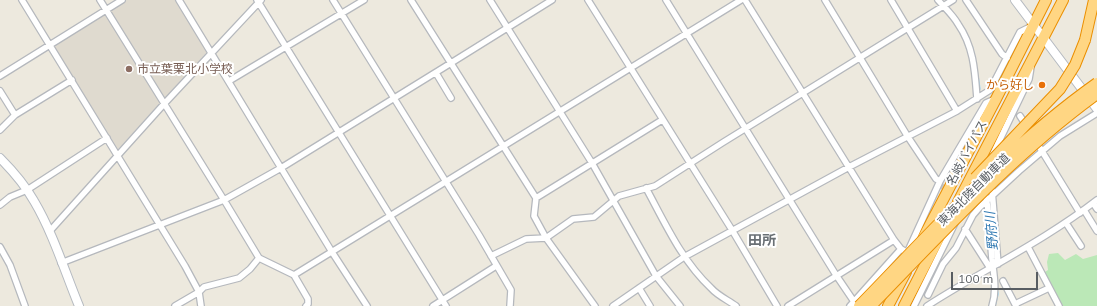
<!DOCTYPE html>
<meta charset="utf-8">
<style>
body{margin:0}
#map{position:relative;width:1097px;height:306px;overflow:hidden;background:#ede9de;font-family:Mulish,sans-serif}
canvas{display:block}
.scale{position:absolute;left:951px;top:272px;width:87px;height:18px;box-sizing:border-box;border:2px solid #585d62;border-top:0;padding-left:5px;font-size:12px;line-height:14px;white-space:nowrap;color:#585d62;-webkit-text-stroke:3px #fff;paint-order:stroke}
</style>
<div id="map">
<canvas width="1097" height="306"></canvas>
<div class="scale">100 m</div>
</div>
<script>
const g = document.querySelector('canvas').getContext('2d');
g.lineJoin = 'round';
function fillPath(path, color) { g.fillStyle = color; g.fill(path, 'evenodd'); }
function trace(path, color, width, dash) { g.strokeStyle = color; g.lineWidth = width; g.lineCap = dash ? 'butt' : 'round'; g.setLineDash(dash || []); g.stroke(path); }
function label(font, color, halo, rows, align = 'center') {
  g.font = font + ' Mulish,"Noto Sans JP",sans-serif'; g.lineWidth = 4; g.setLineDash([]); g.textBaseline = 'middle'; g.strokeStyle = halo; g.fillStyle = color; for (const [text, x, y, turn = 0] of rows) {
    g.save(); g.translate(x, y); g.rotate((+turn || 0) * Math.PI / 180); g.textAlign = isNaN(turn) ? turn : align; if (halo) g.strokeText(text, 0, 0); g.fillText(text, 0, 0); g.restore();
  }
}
const education = new Path2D(`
 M127,0H175L207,52L118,149L53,45Z`);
const green = new Path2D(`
 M1058,253L1065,260L1076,254L1083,259L1097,255V306H1060L1042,274L1048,270L1047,262L1049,254Z`);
const stream = new Path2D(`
 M966,32L969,39
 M972,46L975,58
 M978,76L980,89
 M995,306L998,294L997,288`);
const streetTunnel = new Path2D(`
 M941,186L962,197`);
const street = new Path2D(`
 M22,0L185,266L199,292L201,306
 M100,0L224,200L259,258L294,275L308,299V304L306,306
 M179,0L332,252L367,306
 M257,0L446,306
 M333,0L479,235L511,290L510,306
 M411,0L536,198L534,216L546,238L526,239L491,256
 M490,0L592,163L656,276L680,306
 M588,0L732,230L777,306
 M666,0L836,275L857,306
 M745,0L894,240L901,249L908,253
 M825,0L908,137L936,179L940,181
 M891,0L957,111
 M938,0C945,8 953,15 958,24C974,47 975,72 977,99
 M966,0L1002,54L1007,58
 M436,73L451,98
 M0,76L122,0
 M229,81L364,0
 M0,91L15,115
 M1020,116L1033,136
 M0,130L15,115L72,80
 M1040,148L1080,213
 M992,156L1029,79L1031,67
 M646,188C665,223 682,261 711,288C718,296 728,300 736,306
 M992,190L998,264
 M986,197C990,217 990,238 992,259C994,275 997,291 992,306
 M536,198L662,120
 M1093,203L1097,209
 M0,205L10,197L27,190L107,138
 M1084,210L1097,231
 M1066,223L1081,246
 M965,229L990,268
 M49,232L164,104L261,0
 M0,247L10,265L25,306
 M1028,247L1059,306
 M908,251L940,181L986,103L995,99
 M61,263L224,200L281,168L451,63L552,0
 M294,275L741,0
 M1003,281L1016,306
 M639,288L650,306
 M928,295L943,264L956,248L973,215L980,207L1019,171L1060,136L1097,113
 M1015,304L1049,288
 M175,306L199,292L204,287L239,278L250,269L259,258
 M433,306L496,266
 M595,306L546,238L573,219L594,217L619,196L655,186L722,143L953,0
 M613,306L684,257L849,167L957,111L990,90L1020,32L1032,26
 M788,306L894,240
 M850,306L901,249
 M914,306L955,223
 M927,306C983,270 1044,241 1097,200`);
const secondary = new Path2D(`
 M1015,0L1097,109
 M0,158C13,171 25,185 34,201C53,233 65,272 79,306`);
const highway = new Path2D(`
 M1085,40L1094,0
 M958,202L1063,0
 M923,238L996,99L1046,0
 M888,306L906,272
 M904,306L939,238`);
const highwayBridge = new Path2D(`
 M975,178L1060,89L1075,65L1085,40
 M859,306C935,228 1008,146 1097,83
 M871,306C943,232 1013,155 1097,94`);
const markers = [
 [129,69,4,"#8d6e63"],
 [1042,85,4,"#e8710a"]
];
const educationNames = [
 ["市立葉栗北小学校",137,69]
];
const foodNames = [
 ["から好し",1034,85]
];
const streetNames = [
 ["名岐バイパス",967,153,-62],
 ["東海北陸自動車道",974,190,-45]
];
const waterNames = [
 ["野府川",992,231,-95]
];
const quarterNames = [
 ["田所",762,241]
];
fillPath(education, '#dfdacf');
fillPath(green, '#bbe8b7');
trace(stream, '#9cdcff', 1.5);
trace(streetTunnel, '#c8c6bf', 5.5, [5.5, 3]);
trace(street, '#b5b8bd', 8);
trace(secondary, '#b5bac0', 10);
trace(highway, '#eb8f00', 12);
trace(street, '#fff', 5.5);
trace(secondary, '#fff', 8);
trace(highway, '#ffd683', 10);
trace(highwayBridge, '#eb8f00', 12, []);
trace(highwayBridge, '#ffd683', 10);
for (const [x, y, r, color] of markers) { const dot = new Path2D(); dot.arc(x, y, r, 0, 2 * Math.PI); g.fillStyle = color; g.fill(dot); trace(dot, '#fff', 1.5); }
label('12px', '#785e54', '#fff', educationNames, 'left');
label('12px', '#c56008', '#fff', foodNames, 'right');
label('12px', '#585d62', '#fff', streetNames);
label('italic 13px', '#2f79b2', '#fff', waterNames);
label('bold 14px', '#696f74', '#fff', quarterNames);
</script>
